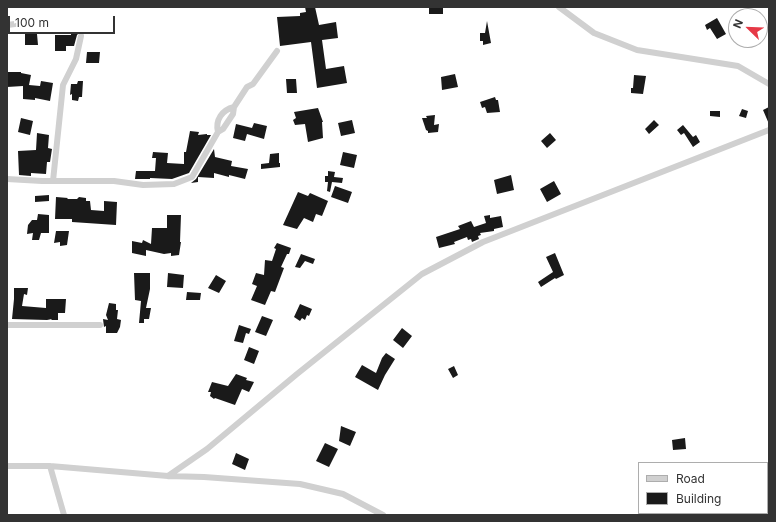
<!DOCTYPE html>
<style>
body{margin:0}
#map{position:relative;width:776px;height:522px;overflow:hidden;background:#fff;font-family:Inter,sans-serif}
canvas{display:block}
.frame{position:absolute;inset:0;border:8px solid #333;pointer-events:none}
.legend{position:absolute;left:638px;top:462px;width:130px;height:52px;box-sizing:border-box;background:#fff;border:1px solid #adadad;margin:0;padding:5px 7px;list-style:none;font-size:12px;color:#333}
.legend li{display:flex;align-items:center;gap:8px;height:20px}
.legend b{width:20px;border:1px solid #adadad}
.north{position:absolute;left:728px;top:8px;width:40px;height:40px;box-sizing:border-box;background:#fff;border:1px solid #adadad;border-radius:50%;rotate:293deg;font-size:11px;font-weight:700;line-height:16px;text-align:center;color:#333}
.north::after{content:'';display:block;margin:auto;width:14px;height:18px;background:#e63946;clip-path:polygon(50% 0,100% 100%,50% 72%,0 100%)}
.scale{position:absolute;left:8px;top:16px;width:107px;height:18px;box-sizing:border-box;border:2px solid #333;border-top:0;padding-left:5px;font-size:12px;line-height:14px;white-space:nowrap;color:#333;-webkit-text-stroke:3px #fff;paint-order:stroke}
</style>
<div id="map">
<canvas width="776" height="522"></canvas>
<div class="frame"></div>
<ul class="legend">
<li><b style="height:5px;background:#d0d0d0"></b>Road</li>
<li><b style="height:11px;background:#1a1a1a"></b>Building</li>
</ul>
<div class="north">N</div>
<div class="scale">100 m</div>
</div>
<script>
const g = document.querySelector('canvas').getContext('2d');
g.lineJoin = 'round';
function fillPath(path, color) { g.fillStyle = color; g.fill(path, 'evenodd'); }
function trace(path, color, width, dash) { g.strokeStyle = color; g.lineWidth = width; g.lineCap = dash ? 'butt' : 'round'; g.setLineDash(dash || []); g.stroke(path); }
const building = new Path2D(`
 M305,7H315L319,25L336,22L338,38L322,40L326,69L344,66L347,83L317,88L311,42L280,46L277,17L300,16V13L306,12Z
 M429,7H443V14H429Z
 M717,18L726,34L717,39L710,28L707,30L705,25Z
 M487,21L491,43L483,45V41H480V33H485Z
 M71,32H80L77,35L74,46H66V51H55V35H71Z
 M25,34H37L38,45H25Z
 M87,52H100L99,63H86Z
 M7,72H21V73L31,75L29,85L40,86L41,81L53,83L50,101L35,98V100L23,99V86L7,87Z
 M455,74L458,87L442,90L441,77Z
 M634,75L646,76L643,94L631,93V88H633Z
 M286,79H296L297,93H287Z
 M78,81H83L82,97H79L78,101L72,100V94L70,95L71,84H77Z
 M495,97L496,100H498L500,112L487,113L485,107L482,108L480,102Z
 M769,107V124L763,110Z
 M318,108L323,122H322L323,138L308,142L305,124L295,125L293,120L296,118L294,112Z
 M742,109L748,111L746,118L739,116Z
 M710,111H720V117L710,116Z
 M435,115L434,125L439,124L438,132L428,133V131L426,130L422,118H427L426,116Z
 M21,118L33,121L30,135L18,132Z
 M352,120L355,133L341,136L338,123Z
 M654,120L659,125L649,134L645,129Z
 M254,123L267,126L264,139L247,134L245,141L233,138L236,124L252,128Z
 M683,125L693,137L696,135L700,142L693,147L684,133L681,135L677,130Z
 M190,131L199,132L198,135L207,134V135H211L189,173L172,179L150,178V179H135L136,171H155L156,158H152L153,152L168,153L167,163L184,164V152H186Z
 M37,133L49,135L48,148L52,149L50,162H47L46,174L31,173V176L19,175L18,151L36,150Z
 M550,133L556,140L547,148L541,141Z
 M214,149L215,157L232,161L231,166L248,169L245,179L229,175V177L214,173V178L198,177V182L191,183L196,179Z
 M343,152L357,155L354,168L340,165Z
 M279,153V163H280V167L261,169V164L269,163L270,154Z
 M328,171L335,172L334,177L343,178L342,183L332,182L330,192L327,191L328,182H325V176H328Z
 M511,175L514,190L497,194L494,180Z
 M554,181L561,194L547,202L540,189Z
 M335,186L352,192L348,203L331,197Z
 M298,192L308,196L310,193L328,201L322,216L316,214L313,222L304,218L297,229L283,225Z
 M49,195V201L35,202V196Z
 M56,197L68,198L67,199H77L79,197L86,198V201H90L91,210L104,211V201L117,202L116,225L72,222V219H55Z
 M38,214L49,215V233H41L39,240H32L33,233L27,234L28,225L32,220H37Z
 M167,215H181L180,242H181L179,255L171,256V253L164,254L146,250V256L132,253V241L142,243L143,240L151,244L152,228H167Z
 M490,215V218L501,216L503,227L494,229V231L480,233L481,235L478,236L479,239L472,242L471,239L468,240L467,237L454,242L455,244L439,248L436,237L460,229L458,226L471,221L474,227L486,223L484,216Z
 M56,231H69L67,245L60,246V242L54,243Z
 M277,243L291,248L289,254H287L281,267L284,268L275,292L271,291L265,305L251,300L257,286L252,284L256,273L264,275L265,260L272,261L276,249L274,248Z
 M555,253L564,275L556,279L555,278L541,287L538,282L553,272L546,257Z
 M301,254L315,259L313,264L305,261L300,268L295,267Z
 M134,273H150V289L146,308H151L149,319H144V323H139L141,301L135,300Z
 M168,273L184,275L183,288L167,287Z
 M216,275L226,281L219,293L208,288Z
 M14,288H28L27,295L24,294L22,306L46,308V299H66L65,313H58V320H51L52,319L47,320L12,319L14,299Z
 M187,292L201,293L200,300H186Z
 M109,303L116,304V310H118L117,319L121,320L120,327L117,333H106V326L104,327L103,319L108,320L106,315Z
 M300,304L312,309L309,316L307,315L305,320L302,318L300,321L294,317Z
 M262,316L273,320L266,336L255,332Z
 M239,325L251,329L249,334L246,333L243,343L234,341Z
 M402,328L412,336L403,348L393,340Z
 M249,347L259,351L254,364L244,360Z
 M386,353L395,359L385,375L378,390L355,377L362,365L376,373L382,358Z
 M454,366L458,375L453,378L448,369Z
 M236,374L247,378L246,380L254,382L249,392L242,389L235,405L215,398L214,399L210,396L211,392H208L212,382L228,386Z
 M341,426L356,432L350,446L339,441Z
 M685,438L686,449L673,450L672,440Z
 M325,443L338,449L329,467L316,461Z
 M236,453L249,459L245,470L232,464Z`);
const street = new Path2D(`
 M559,7L594,33L637,50L738,66L769,84
 M7,25L15,24
 M218,132C215,120 222,110 234,107
 M7,179L42,181H114L143,185L174,184L192,177L218,132L223,129L233,114L234,107L247,87L253,84L277,51
 M53,181L63,85L76,59L81,36
 M7,325H100
 M7,466H50L168,476L204,477L300,484L343,494L383,515
 M50,466L64,515
 M168,476L207,449L297,374L422,274L483,242L769,130`);
fillPath(building, '#1a1a1a');
trace(street, '#d0d0d0', 6);
</script>
